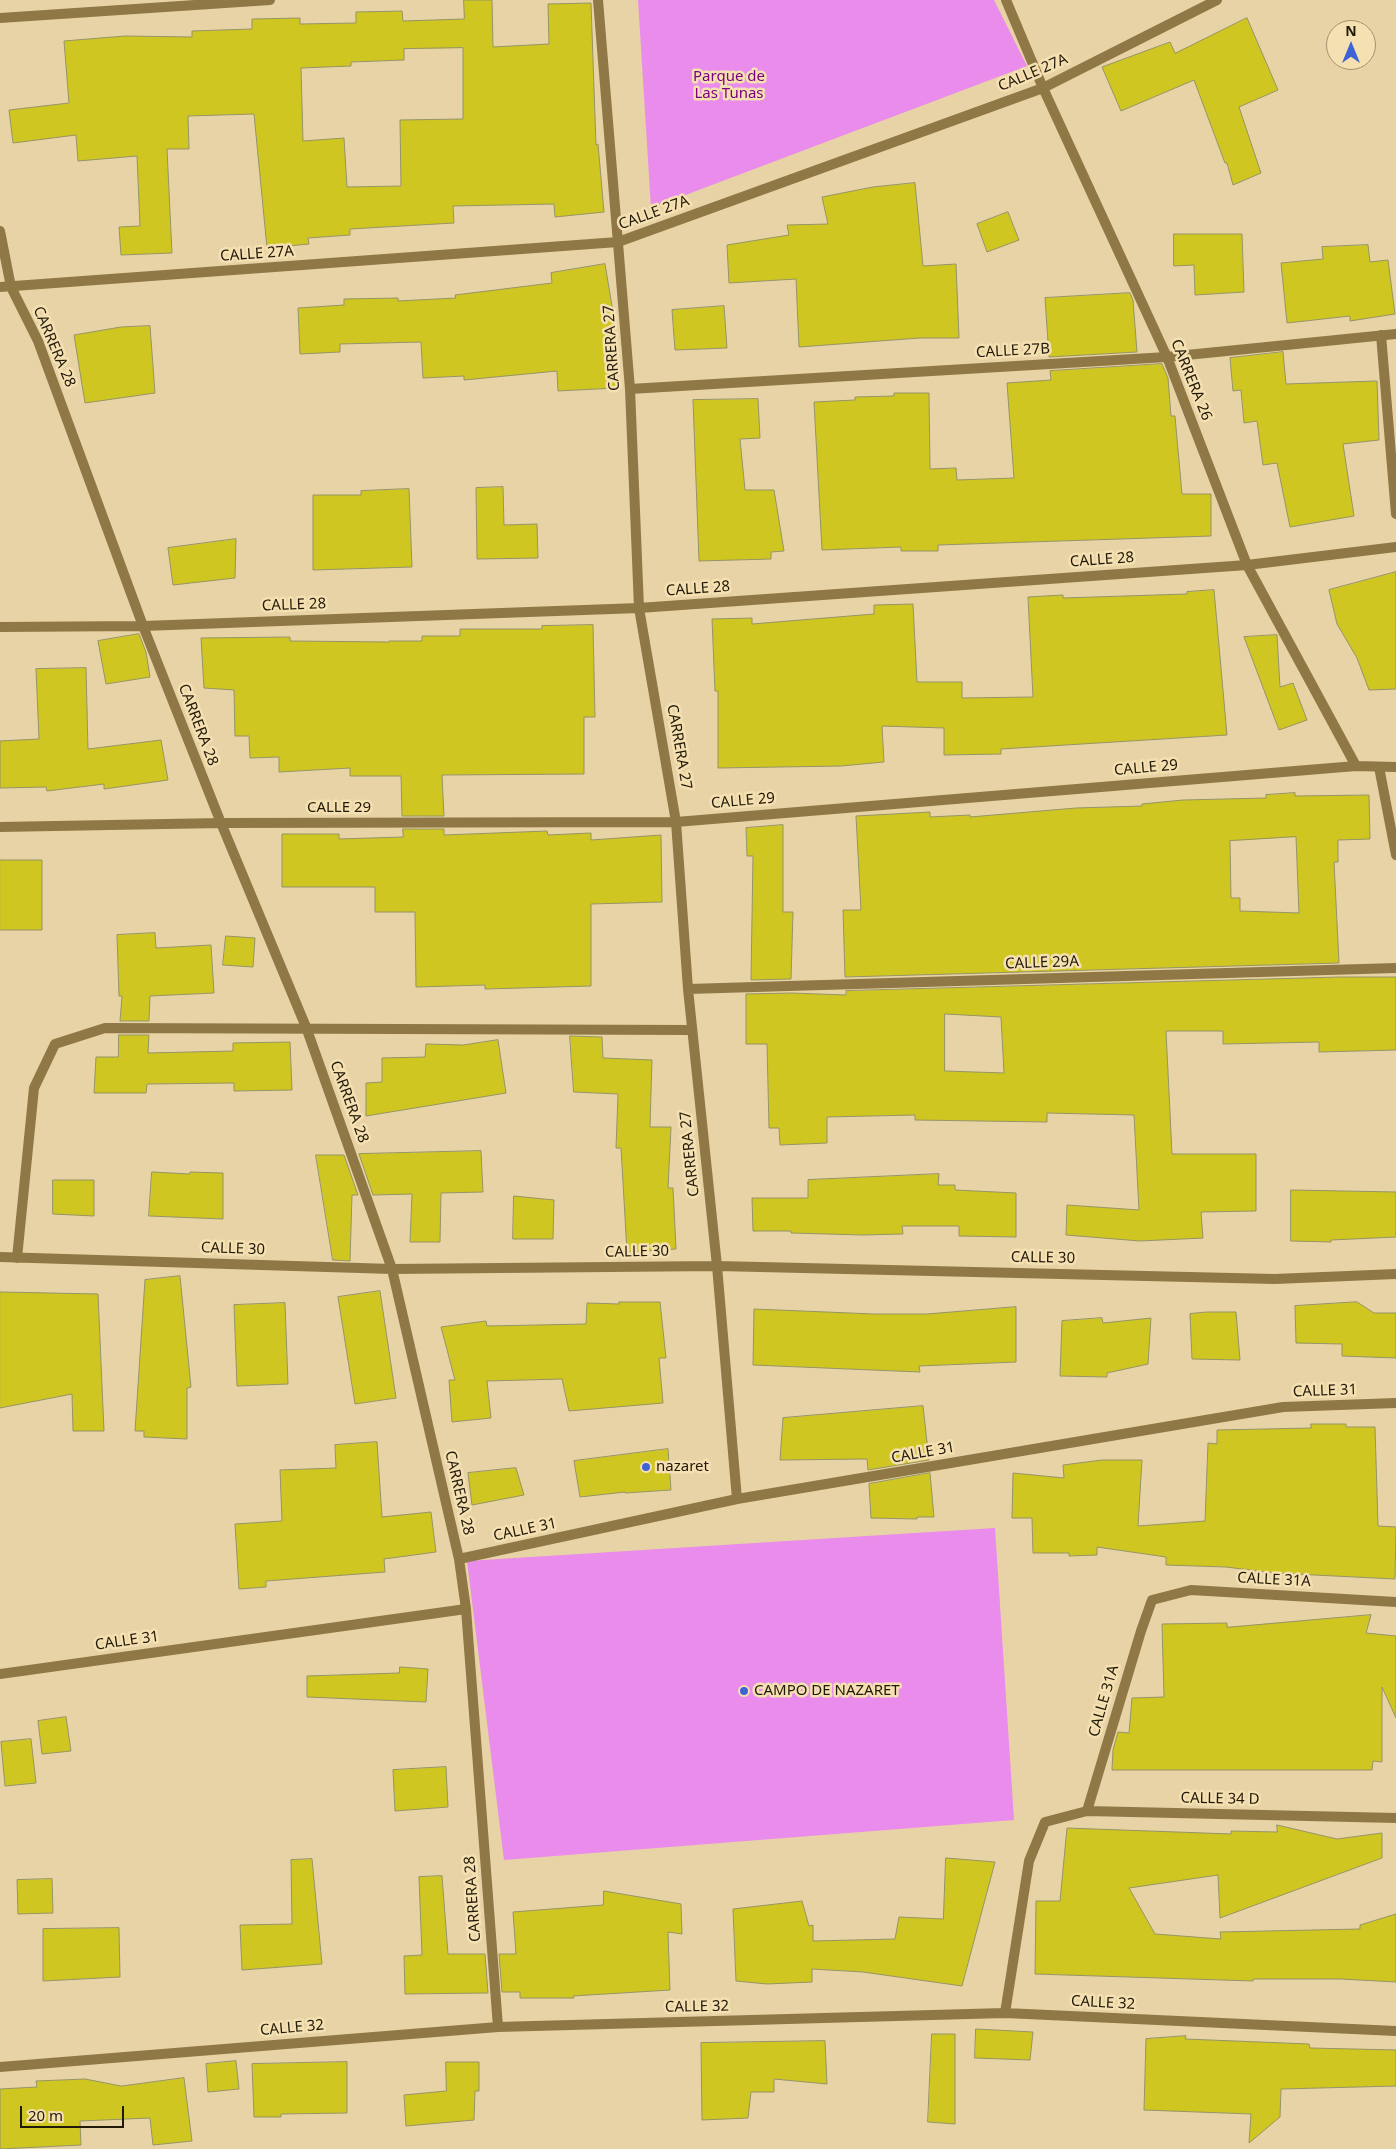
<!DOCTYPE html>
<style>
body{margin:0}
#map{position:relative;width:1396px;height:2149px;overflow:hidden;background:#e8d3a6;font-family:"Noto Sans",sans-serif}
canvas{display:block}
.north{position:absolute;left:1326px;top:20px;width:50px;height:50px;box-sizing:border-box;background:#f5e0b2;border:1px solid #a1916e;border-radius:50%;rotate:0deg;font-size:14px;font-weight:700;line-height:20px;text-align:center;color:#221a09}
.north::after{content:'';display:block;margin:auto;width:18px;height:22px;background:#3d63d5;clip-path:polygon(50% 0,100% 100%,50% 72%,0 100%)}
.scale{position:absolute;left:20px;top:2106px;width:104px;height:22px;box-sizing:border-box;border:2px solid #221a09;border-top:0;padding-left:6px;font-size:15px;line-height:18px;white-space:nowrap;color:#221a09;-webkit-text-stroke:4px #f5e0b2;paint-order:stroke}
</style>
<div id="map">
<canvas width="1396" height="2149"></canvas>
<div class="north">N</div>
<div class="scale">20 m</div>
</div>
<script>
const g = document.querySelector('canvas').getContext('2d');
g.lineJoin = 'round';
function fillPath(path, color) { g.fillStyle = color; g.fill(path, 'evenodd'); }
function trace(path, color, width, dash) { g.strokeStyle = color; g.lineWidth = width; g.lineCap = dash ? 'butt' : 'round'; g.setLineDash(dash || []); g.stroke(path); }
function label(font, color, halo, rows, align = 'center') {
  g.font = font + ' "Noto Sans",sans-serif'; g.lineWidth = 5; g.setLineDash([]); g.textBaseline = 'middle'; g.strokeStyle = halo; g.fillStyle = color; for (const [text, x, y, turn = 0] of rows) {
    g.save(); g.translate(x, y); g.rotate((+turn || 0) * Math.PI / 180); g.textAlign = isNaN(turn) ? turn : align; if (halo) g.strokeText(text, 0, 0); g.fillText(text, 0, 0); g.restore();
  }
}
const green = new Path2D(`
 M638,0H994L1027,66L651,208Z
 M995,1528L1014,1820L504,1860L467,1561Z`);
const building = new Path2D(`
 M464,0H492L493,47L549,44L548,4L591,3L596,145L598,144L604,212L555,217L554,204L453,206L454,223L350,229V235L308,238L309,244L267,248L254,114L188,116L189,149H167L172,253L121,255L119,227L140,226L137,156L78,161L76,135L13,143L9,110L69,103L64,41L125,36L192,37V31L252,29V19L300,18V24L356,23V12L402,11L403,21L464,19ZM463,48V119L400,120L401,186L347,187L344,138L303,141L301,68L351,66V62L404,60V49Z
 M1247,18L1278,90L1239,107L1261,173L1233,185L1227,163H1225L1194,80L1121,111L1102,67L1170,42L1175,53Z
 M915,183L923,266L956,264L959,338H920L799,347L796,279L729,283L727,245L789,235L787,225L828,224L822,197L873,187Z
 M1008,212L1019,240L987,252L977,224Z
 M1174,234H1242L1244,292L1195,295L1194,265L1174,266Z
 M1368,245L1370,262L1388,260L1395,314L1350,321V316L1287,323L1281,263L1323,259L1322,247Z
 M605,264L613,312L616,388L558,391L557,371L464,380V376L423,378L421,342L340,344V352L300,354L298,308L344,305V299L398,298V301L456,298L455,295L552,283L551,273Z
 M1130,293L1133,300L1137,352L1049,357L1045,298Z
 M724,306L727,348L675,350L672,310Z
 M150,326L155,393L85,403L74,335L121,327Z
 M1283,352L1286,384L1377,381L1379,440L1343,444L1354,516L1290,527L1277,463L1263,465L1257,421L1244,423L1241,390L1233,391L1230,358Z
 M1162,364L1168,378L1171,416H1175L1182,494H1211V536L938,545V551H901V547L822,550L814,402L855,400V397L894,396V393H929L930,469L956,468L957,480L1014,478L1007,383L1051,380L1050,371Z
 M758,399L760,438L740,439L745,490H774L784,551L771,552V559L699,561L693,400Z
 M503,487L504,525L537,524L538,558L477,559L476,488Z
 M409,489L412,567L313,570V495H361V491Z
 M236,539L235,578L173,585L168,548Z
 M1396,572V689L1369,690L1357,658L1337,624L1329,590Z
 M1214,590L1227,735L1001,749V754L944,755V728L882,726L884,762L841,766L718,768V691H715L712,619L752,618V624L874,614V605L913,604L917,682H962V698L1033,697L1028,597L1063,595V598L1187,594V592Z
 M593,625L595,717H584V774L442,775L444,816H402L401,776H350V768L279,772V757L250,758L249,736H235L234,690L204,688L201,638L290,637V641L389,642V641H422V636H460V629H542V626Z
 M139,634L146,652L150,677L106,684L98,641Z
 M1277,635L1280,687L1293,683L1307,720L1279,730L1244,637Z
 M86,668L88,749L161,740L168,780L104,789V784L47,791L46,787L0,788V741L39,739L36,669Z
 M1295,793V796L1369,795L1370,839L1338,840V862H1334L1339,963L845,977L843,910H861L856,816L930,812V817L970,815V817L1076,808L1142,806V804L1183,800L1266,798V795ZM1296,837L1299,913L1240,911V898H1231L1230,841Z
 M783,825V912H793L791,979L751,980L753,856H747L746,828Z
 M403,829H444V835L547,831L548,835L591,833V840L661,835L662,902L591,904V986L485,989V985L416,987L415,912H375V887H282V834H339V839L403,837Z
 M0,860H42V930H0Z
 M155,933L156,948L211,945L214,993L150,996L149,1021H120L122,996H119L117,935Z
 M226,936L255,938L253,967L223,965Z
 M1340,977H1396V1050L1319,1052V1042L1223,1044V1031H1166L1172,1154H1256V1211L1201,1212L1203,1238L1140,1241L1066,1235L1067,1205L1139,1210L1134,1115L1047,1113V1122L915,1120V1115L827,1117V1143L780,1145L779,1128H769L767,1044H746V994L791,993L846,995V991ZM945,1014L1001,1017L1004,1073L945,1071Z
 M119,1035H149L148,1053L233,1051V1043L290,1042L292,1090L234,1091V1083L147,1084L146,1093H94L96,1057H118Z
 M570,1036L602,1037L603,1058L652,1060L650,1127H671L668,1188H673L676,1249L627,1252L621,1148H616L618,1094L574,1092Z
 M498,1040L506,1093L366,1116V1083L382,1082V1058L425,1057L426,1044L463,1045Z
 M481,1151L483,1192L441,1193L440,1242H410L412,1194L373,1195L359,1154Z
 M316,1155H344L358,1195H352L350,1261L333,1260Z
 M152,1172L190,1174V1172L223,1173V1219L149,1216Z
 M939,1174L938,1185H955V1190L1016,1193V1237L959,1236V1226H902L903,1234L862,1235L791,1233V1231H753L752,1198H808V1180Z
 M53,1180H94V1216L53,1214Z
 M1291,1190L1396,1192V1237L1331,1240V1242L1291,1241Z
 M514,1196L554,1200L553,1239H513Z
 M180,1276L191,1387L187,1388V1439L144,1437V1431H135L145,1280Z
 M380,1291L396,1398L355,1404L338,1297Z
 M0,1292L98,1294L104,1431H73L72,1394L0,1408Z
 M619,1302H660L666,1358H659L663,1403L569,1411L562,1379L487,1381L491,1418L452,1422L449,1380H455L441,1327L486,1321L487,1326L586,1324L587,1303L619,1304Z
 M1357,1302L1374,1313H1396V1358L1342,1356V1344L1296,1343L1295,1306Z
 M285,1303L288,1384L237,1386L234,1305Z
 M1016,1307V1362L919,1366L920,1372L753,1365L754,1309L874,1314H927Z
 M1207,1312H1236L1240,1360L1192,1359L1190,1314Z
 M1102,1318L1103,1323L1151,1318L1148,1364L1107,1373V1377L1060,1376L1062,1321Z
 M923,1406L929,1460L868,1470L867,1459L780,1460L783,1418Z
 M1311,1424H1346V1427H1375L1378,1526L1396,1527L1395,1579L1274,1573L1226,1567L1166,1565V1557L1097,1547V1555L1069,1556V1553H1033L1032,1518H1012L1013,1473L1064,1478L1063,1465L1102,1460H1142L1138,1526L1205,1521L1208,1443L1217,1444V1430L1311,1428Z
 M377,1442L382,1517L431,1512L436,1552L384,1559L385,1572L266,1581V1587L239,1589L235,1524L282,1521L280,1470L336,1468L335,1445Z
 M668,1449L671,1490L625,1493V1492L580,1497L574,1461Z
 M516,1468L524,1495L472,1505L468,1473Z
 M930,1473L934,1517H917V1519L871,1518L869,1484Z
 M1371,1615L1366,1633L1396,1636V1718L1382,1687V1762L1373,1761L1372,1770H1112L1113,1750L1118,1732L1129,1733L1132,1698L1164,1697L1162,1624L1227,1623V1627Z
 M400,1667L428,1669L426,1702L307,1697V1676L399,1673Z
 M66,1717L71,1751L42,1754L38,1721Z
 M31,1739L36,1783L5,1786L1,1742Z
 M446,1767L448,1807L395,1811L393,1770Z
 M1277,1825L1337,1839L1382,1833V1858L1220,1918L1218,1875L1129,1888L1155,1934L1221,1939L1220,1932L1360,1929V1925L1396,1914V1982L1341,1979H1253V1981L1035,1974L1036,1901H1060L1067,1828L1231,1834V1831L1277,1832Z
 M946,1858L995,1862L962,1986L863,1972L812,1969V1982L767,1984L736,1981L733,1909L802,1901L809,1926L813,1925V1941L895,1939L899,1917L943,1919Z
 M312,1859L322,1964L242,1970L240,1925L292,1924L291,1860Z
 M442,1876L448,1954H485L488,1993L405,1994L404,1956L422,1955L419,1877Z
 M52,1879L53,1913L18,1914L17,1880Z
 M604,1891L681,1904L682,1934L668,1932L670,1990L573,1996L574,1998H520V1992H502L499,1954H516L513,1912L603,1905Z
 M119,1928L120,1977L43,1981V1929Z
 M976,2029L1033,2032L1030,2060L975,2058Z
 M932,2034H955V2124L928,2122Z
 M1186,2036L1185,2039L1309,2044L1310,2048L1396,2050V2086L1281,2089L1280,2117L1249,2143L1251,2114L1144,2110L1146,2039Z
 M825,2041L827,2084L774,2079V2092H751L748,2118L702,2120L701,2043Z
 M236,2061L239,2089L208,2092L206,2064Z
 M347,2062V2113L281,2114V2117H254L252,2064Z
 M446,2062H479V2091H475L474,2120L406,2126L404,2095L446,2091Z
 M184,2078L192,2141L153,2145L150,2118L80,2121L81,2145L0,2149V2089L37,2087L36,2081L85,2079L121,2086Z`);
const minor = new Path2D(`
 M598,0L630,389L639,608L676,822L688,989L717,1266L737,1499
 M1006,0L1043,88L1167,357L1247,565L1356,766
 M0,18L270,0
 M0,231L11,287L38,341L143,626L221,823L306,1027L392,1269L459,1559L466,1609L498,2027
 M0,287L618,242L1043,88L1217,0
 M1381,335L1396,514
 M630,389L1167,357L1396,334
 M0,627L143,626L639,608L1247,565L1396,547
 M1379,767L1396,855
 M0,827L221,823L676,822L1356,766L1396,767
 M688,989L1396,968
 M0,1257L392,1269L717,1266L1275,1279L1396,1274
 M17,1258L34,1088L55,1044L105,1028L692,1030
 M459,1559L737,1499L1283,1407L1396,1403
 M0,1674L466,1609
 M1087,1811L1141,1631L1152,1600L1191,1590L1396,1602
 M1005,2013L1029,1861L1045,1822L1087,1811L1396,1818
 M0,2067L498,2027L1005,2013L1396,2031`);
const markers = [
 [646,1467,5,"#3d63d5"],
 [744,1691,5,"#3d63d5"]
];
const streetNames = [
 ["CALLE 27A",1033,73,-23],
 ["CALLE 27A",654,213,-20],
 ["CALLE 27A",257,254,-4],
 ["CARRERA 28",54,347,67],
 ["CARRERA 27",612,348,-94],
 ["CALLE 27B",1013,351,-3],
 ["CARRERA 26",1191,380,68],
 ["CALLE 28",1102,560,-4],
 ["CALLE 28",698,589,-4],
 ["CALLE 28",294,605,-2],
 ["CARRERA 28",198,725,69],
 ["CARRERA 27",679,747,80],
 ["CALLE 29",1146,768,-5],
 ["CALLE 29",743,801,-5],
 ["CALLE 29",339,808],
 ["CALLE 29A",1042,963,-2],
 ["CARRERA 28",349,1102,70],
 ["CARRERA 27",690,1154,-96],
 ["CALLE 30",233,1249,2],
 ["CALLE 30",637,1252,-1],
 ["CALLE 30",1043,1258,1],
 ["CALLE 31",1325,1391,-2],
 ["CALLE 31",923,1453,-10],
 ["CARRERA 28",459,1493,77],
 ["CALLE 31",525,1530,-12],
 ["CALLE 31A",1274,1580,3],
 ["CALLE 31",127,1641,-8],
 ["CALLE 31A",1104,1701,-74],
 ["CALLE 34 D",1220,1799,1],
 ["CARRERA 28",473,1899,-94],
 ["CALLE 32",1103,2003,3],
 ["CALLE 32",697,2007,-1],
 ["CALLE 32",292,2028,-5]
];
const parkNames = [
 ["Parque de",729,77],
 ["Las Tunas",729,94]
];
const poiNames = [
 ["nazaret",656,1467],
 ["CAMPO DE NAZARET",754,1691]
];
fillPath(green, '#e98ceb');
fillPath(building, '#cfc621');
trace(building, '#959466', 1);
trace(minor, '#8f7845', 10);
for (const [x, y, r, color] of markers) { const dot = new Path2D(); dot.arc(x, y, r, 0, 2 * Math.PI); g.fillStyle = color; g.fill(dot); trace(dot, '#f5e0b2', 2); }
label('15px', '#221a09', '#f5e0b2', streetNames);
label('15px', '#7f0184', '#f5e0b2', parkNames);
label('15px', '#221a09', '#f5e0b2', poiNames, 'left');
</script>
